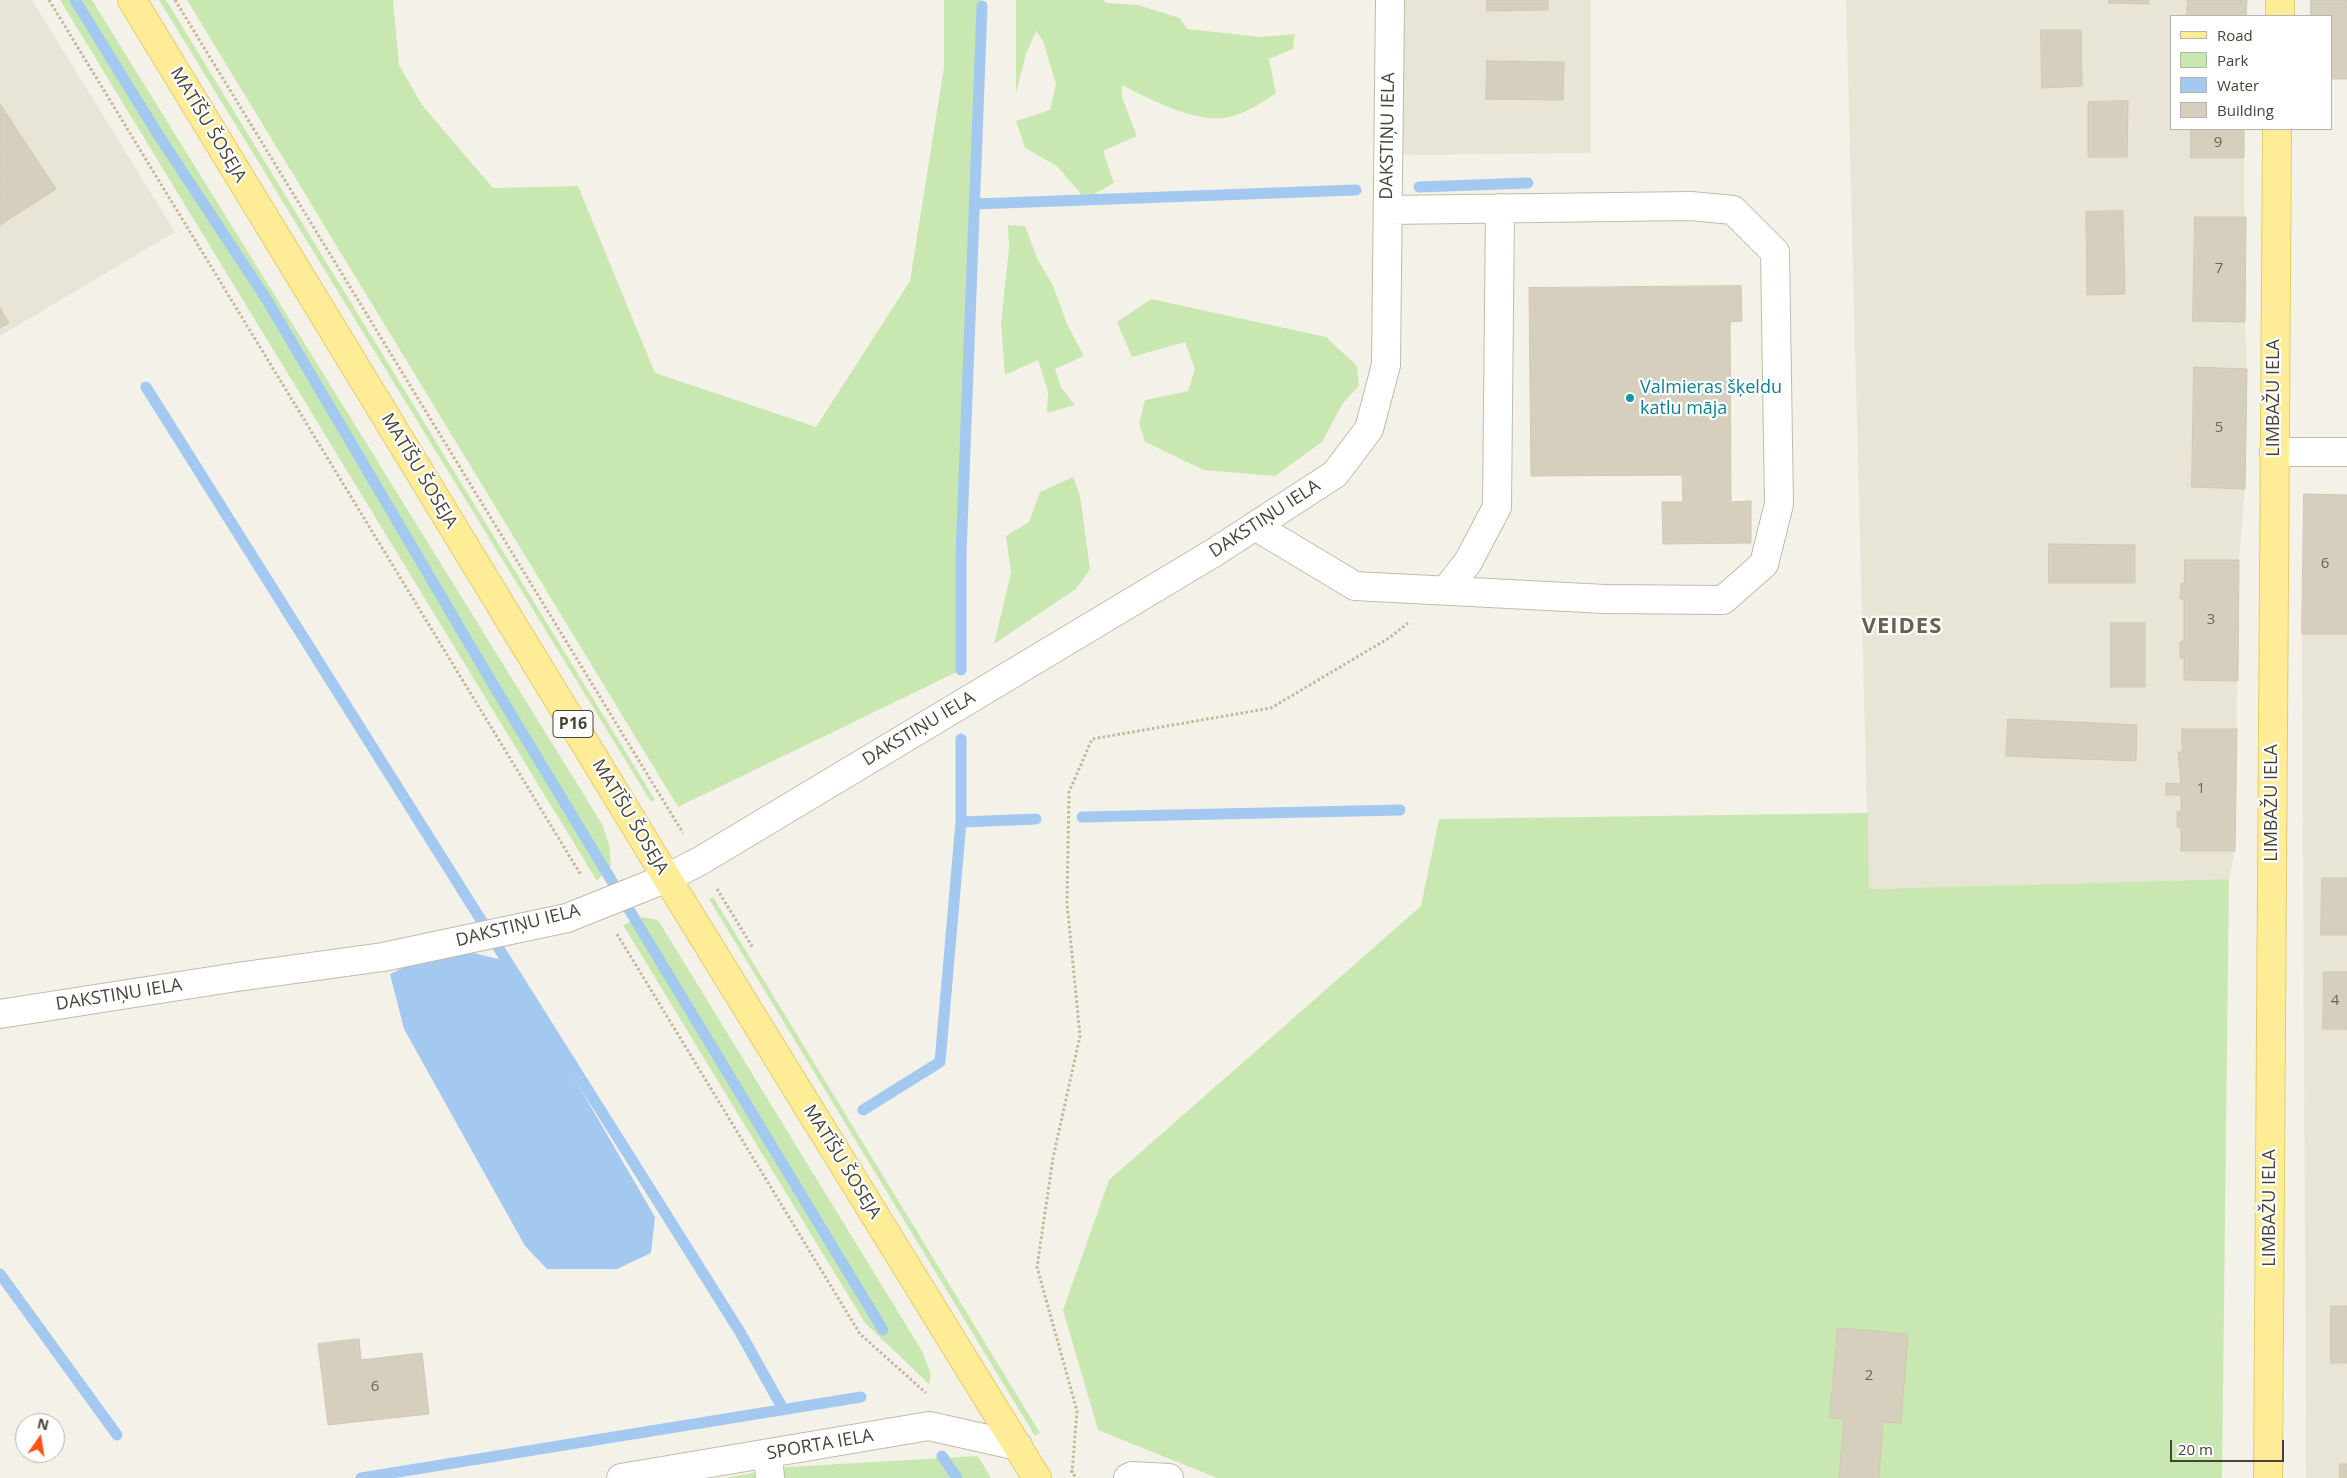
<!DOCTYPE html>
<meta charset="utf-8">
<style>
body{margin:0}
#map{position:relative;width:2347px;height:1478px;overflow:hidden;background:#f4f2e8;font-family:"Open Sans",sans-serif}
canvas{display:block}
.legend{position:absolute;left:2170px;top:15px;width:162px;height:115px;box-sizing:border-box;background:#fff;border:1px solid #b5b4af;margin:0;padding:6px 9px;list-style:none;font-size:15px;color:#474337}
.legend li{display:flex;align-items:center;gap:10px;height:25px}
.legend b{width:25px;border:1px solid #b5b4af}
.north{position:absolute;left:15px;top:1413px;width:50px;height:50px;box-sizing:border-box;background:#fff;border:1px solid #b5b4af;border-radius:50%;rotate:13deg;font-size:14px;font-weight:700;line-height:20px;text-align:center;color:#474337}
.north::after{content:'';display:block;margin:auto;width:18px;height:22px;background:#fa5319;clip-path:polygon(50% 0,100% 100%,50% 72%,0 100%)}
.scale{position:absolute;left:2170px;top:1440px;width:114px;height:22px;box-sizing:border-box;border:2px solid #474337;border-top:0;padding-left:6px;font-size:15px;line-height:18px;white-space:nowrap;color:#474337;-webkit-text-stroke:4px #fff;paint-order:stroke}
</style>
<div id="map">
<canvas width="2347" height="1478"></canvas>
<ul class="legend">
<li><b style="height:6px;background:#feec97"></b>Road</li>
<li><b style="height:14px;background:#c9e8b1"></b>Park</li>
<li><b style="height:14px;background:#a4c9f1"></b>Water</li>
<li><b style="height:14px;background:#d6cfbd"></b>Building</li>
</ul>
<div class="north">N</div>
<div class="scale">20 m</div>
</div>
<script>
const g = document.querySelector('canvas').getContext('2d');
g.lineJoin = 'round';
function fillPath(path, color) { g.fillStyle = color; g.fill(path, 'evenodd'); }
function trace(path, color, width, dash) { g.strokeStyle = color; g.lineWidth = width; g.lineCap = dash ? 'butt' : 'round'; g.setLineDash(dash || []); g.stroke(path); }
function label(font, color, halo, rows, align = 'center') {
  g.font = font + ' "Open Sans",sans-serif'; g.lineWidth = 4.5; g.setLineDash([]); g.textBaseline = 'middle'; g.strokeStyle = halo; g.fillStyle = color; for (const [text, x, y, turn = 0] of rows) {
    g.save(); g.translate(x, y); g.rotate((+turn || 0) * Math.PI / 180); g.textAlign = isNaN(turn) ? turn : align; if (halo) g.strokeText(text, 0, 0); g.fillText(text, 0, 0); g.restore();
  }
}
const residential = new Path2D(`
 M0,0H32L175,232L0,336Z
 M1405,0H1591V153L1398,155Z
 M1846,0H2247L2246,16H2171V129H2244L2245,322L2247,369L2245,488L2239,560L2235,851L2229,879L1869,889Z
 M2304,494L2347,495V1478H2306L2302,634Z`);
const green = new Path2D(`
 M60,0H92L602,824L609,844L611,865L597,881Z
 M159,0H166L655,800L651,802Z
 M187,0H393L399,65L422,105L493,188L578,186L655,373L816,427L910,281L944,67V0H981L961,555V670L678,807Z
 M1016,0H1102L1107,3L1138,5L1180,18L1187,29L1261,37L1295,34L1293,49L1269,59L1276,93C1260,104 1243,115 1224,118C1193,122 1149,99 1122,85V97L1137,136L1103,151L1114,183L1085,199L1057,166L1025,148L1016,121L1050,110L1056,84L1043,41L1036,31L1026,54L1016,93Z
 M1008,225L1025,226L1037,258L1053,286L1068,326L1084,356L1055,369L1061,387L1075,405L1047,413L1048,392L1038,360L1005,375L1001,323L1009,248Z
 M1151,299L1326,337L1357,366L1359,386L1343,403L1322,442L1275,476L1204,470L1145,442L1139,423L1145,400L1188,391L1195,369L1185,342L1132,357L1117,322Z
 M1073,477L1080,496L1090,569L1076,589L994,644L1011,573L1006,536L1029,522L1040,492Z
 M1868,813L1869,889L2229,879L2222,1478H1217L1098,1430L1063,1310L1109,1180L1421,906L1439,819Z
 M713,897L1040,1433L1035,1436L709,899Z
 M642,917L658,920L922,1351L931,1375L929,1384L865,1323L623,925Z
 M978,1456L991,1478H724L787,1467Z`);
const water = new Path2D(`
 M449,947L506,961L655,1217L651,1253L617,1269H547L525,1246L404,1029L390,974Z`);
const stream = new Path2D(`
 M75,0L159,136L267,300L494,686L883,1330
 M1419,187L1528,183
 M975,204L1356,190
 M146,387L740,1332L783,1409
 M961,670V555L982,6
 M1082,817L1400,810
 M961,822L1036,819
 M863,1110L940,1062L961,822V739
 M0,1274L117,1435
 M942,1456L957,1478
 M361,1478L861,1397`);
const building = new Path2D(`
 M1487,0H1548V10L1487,11Z
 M2109,0H2149V4L2109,3Z
 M2188,0H2247L2246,16H2187Z
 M2311,0H2347V79H2331V16H2311Z
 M2041,30H2081L2082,86L2042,88Z
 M1487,61L1564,62L1563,100L1486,99Z
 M2128,101L2127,157H2088V102Z
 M0,104L56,189L0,225Z
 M2191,129H2244V158H2191Z
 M2123,211L2125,294L2087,295L2086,212Z
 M2195,217H2246L2245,322L2193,321Z
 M1741,286L1742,321L1730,322L1731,502L1751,501V543L1663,544L1662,502H1683L1682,475L1531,476L1529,288Z
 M0,308L9,323L0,328Z
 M2194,367L2247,369L2245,489L2192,487Z
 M2304,494L2347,495V634H2302Z
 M2049,544L2135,545V583H2049Z
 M2185,560H2239L2238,681L2184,680V658H2180V642L2184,641V599H2180L2181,583H2184Z
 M2111,623H2145V687H2111Z
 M2008,719L2137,725L2136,761L2006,756Z
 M2182,729H2237L2235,851H2181V828L2177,827V811L2181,812V795H2166V783L2181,784L2178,752H2182Z
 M2322,878H2347V935H2321Z
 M2324,972H2347V1029H2323Z
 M2331,1306H2347V1363H2331Z
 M1838,1328L1908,1334L1901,1423L1883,1422L1879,1478H1839L1844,1419L1830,1418Z
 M359,1339L361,1360L422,1353L429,1414L328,1425L318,1344Z
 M2340,1464H2347V1478H2340Z`);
const path = new Path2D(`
 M49,0L581,875
 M175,0L683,833
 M717,889L753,948
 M617,934L860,1334L926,1393
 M1071,1470L1076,1478
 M1072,1473L1077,1411L1037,1267L1053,1158L1080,1036L1067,903L1069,792L1092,739L1271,708L1389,638L1408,623`);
const minor = new Path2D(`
 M2274,452H2347
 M1255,526L1355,586L1605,599L1723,600L1764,564L1779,504L1775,252L1733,210L1691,206L1388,210
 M1446,590L1468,562L1497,507L1500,208
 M0,1014L237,977L383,957L567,918L667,878L700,861L1215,552L1335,474L1369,429L1386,365L1390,0
 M768,1454L770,1478
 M621,1478L929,1426L1018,1446
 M1128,1478L1132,1476L1169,1478`);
const major = new Path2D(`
 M132,0L667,878L1037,1478
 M2280,16V0
 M2268,1478L2277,129`);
const markers = [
 [1630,398,5,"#0f9aa8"]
];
const numberNames = [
 ["9",2218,143],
 ["7",2219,269],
 ["5",2219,428],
 ["6",2325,564],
 ["3",2211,620],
 ["1",2201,789],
 ["4",2335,1001],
 ["2",1869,1376],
 ["6",375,1387]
];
const shields = [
 [573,724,40]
];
const shieldNames = [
 ["P16",573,724]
];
const streetNames = [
 ["MATĪŠU ŠOSEJA",208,125,59],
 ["DAKSTIŅU IELA",1388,136,-89],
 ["LIMBAŽU IELA",2274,398,-90],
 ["MATĪŠU ŠOSEJA",419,471,59],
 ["DAKSTIŅU IELA",1265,519,-33],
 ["DAKSTIŅU IELA",919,729,-31],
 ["LIMBAŽU IELA",2272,803,-90],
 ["MATĪŠU ŠOSEJA",630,817,59],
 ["DAKSTIŅU IELA",518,926,-14],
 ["DAKSTIŅU IELA",119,995,-9],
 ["MATĪŠU ŠOSEJA",842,1162,58],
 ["LIMBAŽU IELA",2270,1208,-90],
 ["SPORTA IELA",820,1445,-10]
];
const cultureNames = [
 ["Valmieras šķeldu",1640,388],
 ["katlu māja",1640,409]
];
const districtNames = [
 ["VEIDES",1902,627]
];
fillPath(residential, '#e8e4d6');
fillPath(green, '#c9e8b1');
fillPath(water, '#a4c9f1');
trace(stream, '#a4c9f1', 11);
fillPath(building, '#d6cfbd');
trace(building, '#d1c8b0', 1);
trace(minor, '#c0bbaa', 30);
trace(major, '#e4cc66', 30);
trace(path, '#c1b89c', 3, [2.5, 2.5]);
trace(minor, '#fff', 28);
trace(major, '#feec97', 28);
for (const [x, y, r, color] of markers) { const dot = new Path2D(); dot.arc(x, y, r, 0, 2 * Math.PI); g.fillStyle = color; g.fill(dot); trace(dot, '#fff', 2); }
label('15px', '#6b6658', null, numberNames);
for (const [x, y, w] of shields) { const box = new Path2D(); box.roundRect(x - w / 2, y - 13.5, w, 27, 4); g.fillStyle = '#fff'; g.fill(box); trace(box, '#474337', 1); }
label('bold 16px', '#474337', null, shieldNames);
label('18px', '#474337', '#fff', streetNames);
label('18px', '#0d838f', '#fff', cultureNames, 'left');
g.letterSpacing = '1px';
label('bold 22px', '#6a624e', '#fff', districtNames);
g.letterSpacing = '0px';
</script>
